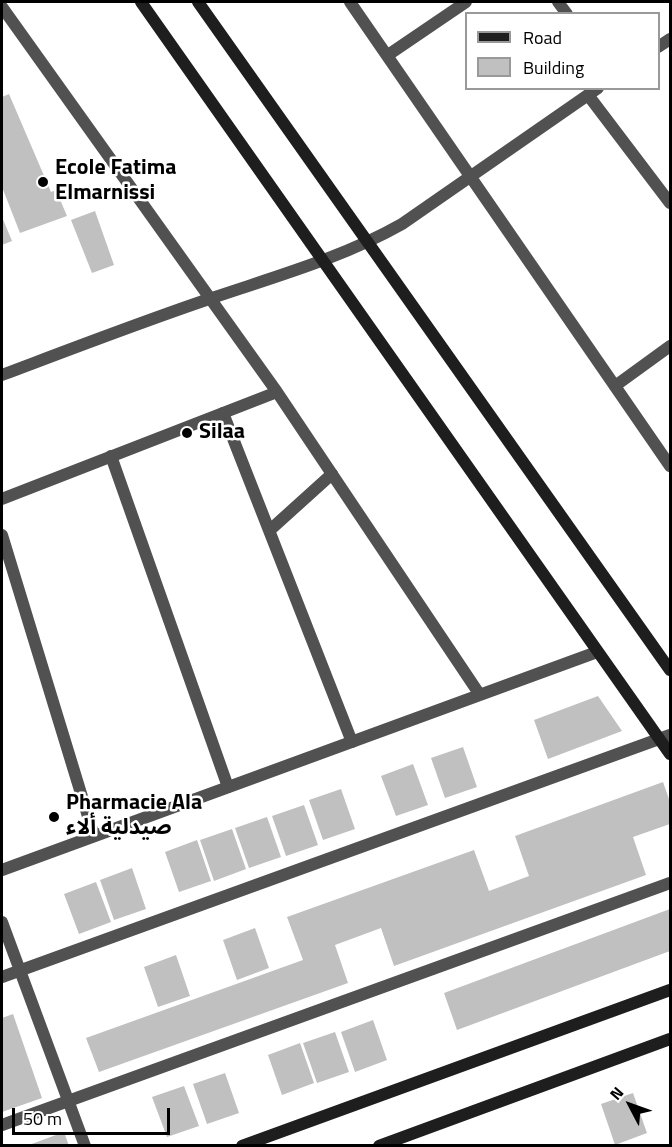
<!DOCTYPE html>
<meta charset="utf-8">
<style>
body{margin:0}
#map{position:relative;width:672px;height:1147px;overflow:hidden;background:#fff;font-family:"Titillium Web",sans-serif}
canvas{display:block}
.frame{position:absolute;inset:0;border:3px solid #000;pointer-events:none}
.legend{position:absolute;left:465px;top:12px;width:195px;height:78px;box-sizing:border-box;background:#fff;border:2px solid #999;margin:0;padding:8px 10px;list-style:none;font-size:18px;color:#000}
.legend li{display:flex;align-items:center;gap:12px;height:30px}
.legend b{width:30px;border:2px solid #999}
.north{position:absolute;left:600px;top:1075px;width:60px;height:60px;-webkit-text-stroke:4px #fff;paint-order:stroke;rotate:311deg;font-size:16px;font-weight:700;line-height:24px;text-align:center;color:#000}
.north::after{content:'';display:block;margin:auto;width:21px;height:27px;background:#000;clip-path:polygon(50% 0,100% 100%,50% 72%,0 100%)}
.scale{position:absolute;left:12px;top:1108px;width:158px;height:27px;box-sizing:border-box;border:3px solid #000;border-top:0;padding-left:8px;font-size:18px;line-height:21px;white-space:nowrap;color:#000;-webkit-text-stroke:4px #fff;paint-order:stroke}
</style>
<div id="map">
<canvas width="672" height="1147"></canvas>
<div class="frame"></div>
<ul class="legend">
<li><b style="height:8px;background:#1e1e1e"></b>Road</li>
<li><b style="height:16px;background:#c0c0c0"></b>Building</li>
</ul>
<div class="north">N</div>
<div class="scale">50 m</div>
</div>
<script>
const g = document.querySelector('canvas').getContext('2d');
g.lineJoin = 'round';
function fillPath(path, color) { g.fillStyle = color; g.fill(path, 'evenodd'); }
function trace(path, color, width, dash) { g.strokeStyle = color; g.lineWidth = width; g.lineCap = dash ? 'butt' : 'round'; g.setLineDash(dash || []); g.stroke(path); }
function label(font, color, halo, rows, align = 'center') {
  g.font = font + ' "Titillium Web","Noto Sans Arabic",sans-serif'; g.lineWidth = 5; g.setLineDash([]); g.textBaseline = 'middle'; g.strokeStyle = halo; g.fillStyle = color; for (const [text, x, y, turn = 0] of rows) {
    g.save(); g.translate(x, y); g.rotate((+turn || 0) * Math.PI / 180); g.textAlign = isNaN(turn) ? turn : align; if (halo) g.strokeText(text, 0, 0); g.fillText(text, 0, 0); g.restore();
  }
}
const building = new Path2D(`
 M9,94L51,192L56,190L67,216L20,233L2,187V97Z
 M95,211L114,265L92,273L71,220Z
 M2,217L12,241L2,245Z
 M598,696L622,731L548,759L534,720Z
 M463,747L477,787L445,798L431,758Z
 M413,764L428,805L396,816L381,776Z
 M663,782L670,802V824L633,837L646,875L394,966L381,928L335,945L348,983L99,1072L86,1038L303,960L287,917L474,850L489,891L529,876L515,836Z
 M341,789L355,829L323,840L309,800Z
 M304,805L318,845L286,856L272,816Z
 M267,817L281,857L249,868L235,828Z
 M232,829L246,869L214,881L200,840Z
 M197,840L211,881L179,892L165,852Z
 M132,868L146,909L114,920L100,880Z
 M96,882L111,922L79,934L64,894Z
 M670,909V951L457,1030L444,993Z
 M255,928L269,968L237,980L223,940Z
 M176,955L190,996L158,1007L144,967Z
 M13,1014L42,1098L2,1112V1018Z
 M373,1020L387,1060L355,1072L341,1032Z
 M335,1032L349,1072L317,1083L303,1043Z
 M300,1043L314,1083L282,1095L268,1055Z
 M225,1073L239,1113L207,1124L193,1084Z
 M184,1086L199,1126L167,1137L152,1097Z
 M633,1093L647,1133L615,1145L601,1104Z
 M64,1132L69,1146H29V1145Z`);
const lane = new Path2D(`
 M558,2L567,14
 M388,55L466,2
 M615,386L670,346
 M223,413L352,742
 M111,456L228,787
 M270,530L332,474
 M2,535L94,836`);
const street = new Path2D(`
 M350,2L670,466
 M2,7L277,392L480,695
 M658,47L670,39
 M588,95L670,203
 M2,375C71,349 141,322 212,298C277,276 342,258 402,224L598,88
 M2,499L277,392
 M2,870L597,652
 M2,922L85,1146
 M2,977L670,735
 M2,1125L670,883`);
const secondary = new Path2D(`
 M141,2L670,754
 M198,2L670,670
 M242,1146L670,990
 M379,1146L670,1039`);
const markers = [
 [43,182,6,"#000"],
 [187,433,6,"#000"],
 [54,817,6,"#000"]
];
const poiNames = [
 ["Ecole Fatima",55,169],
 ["Elmarnissi",55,194],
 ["Silaa",199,433],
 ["Pharmacie Ala",66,804],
 ["صيدلية ألاء",66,829]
];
fillPath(building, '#c0c0c0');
trace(lane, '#515151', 12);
trace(street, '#515151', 12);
trace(secondary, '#1e1e1e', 12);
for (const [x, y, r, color] of markers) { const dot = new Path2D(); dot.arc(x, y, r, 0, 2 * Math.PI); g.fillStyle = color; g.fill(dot); trace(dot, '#fff', 2); }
label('bold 22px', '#000', '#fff', poiNames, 'left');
</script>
